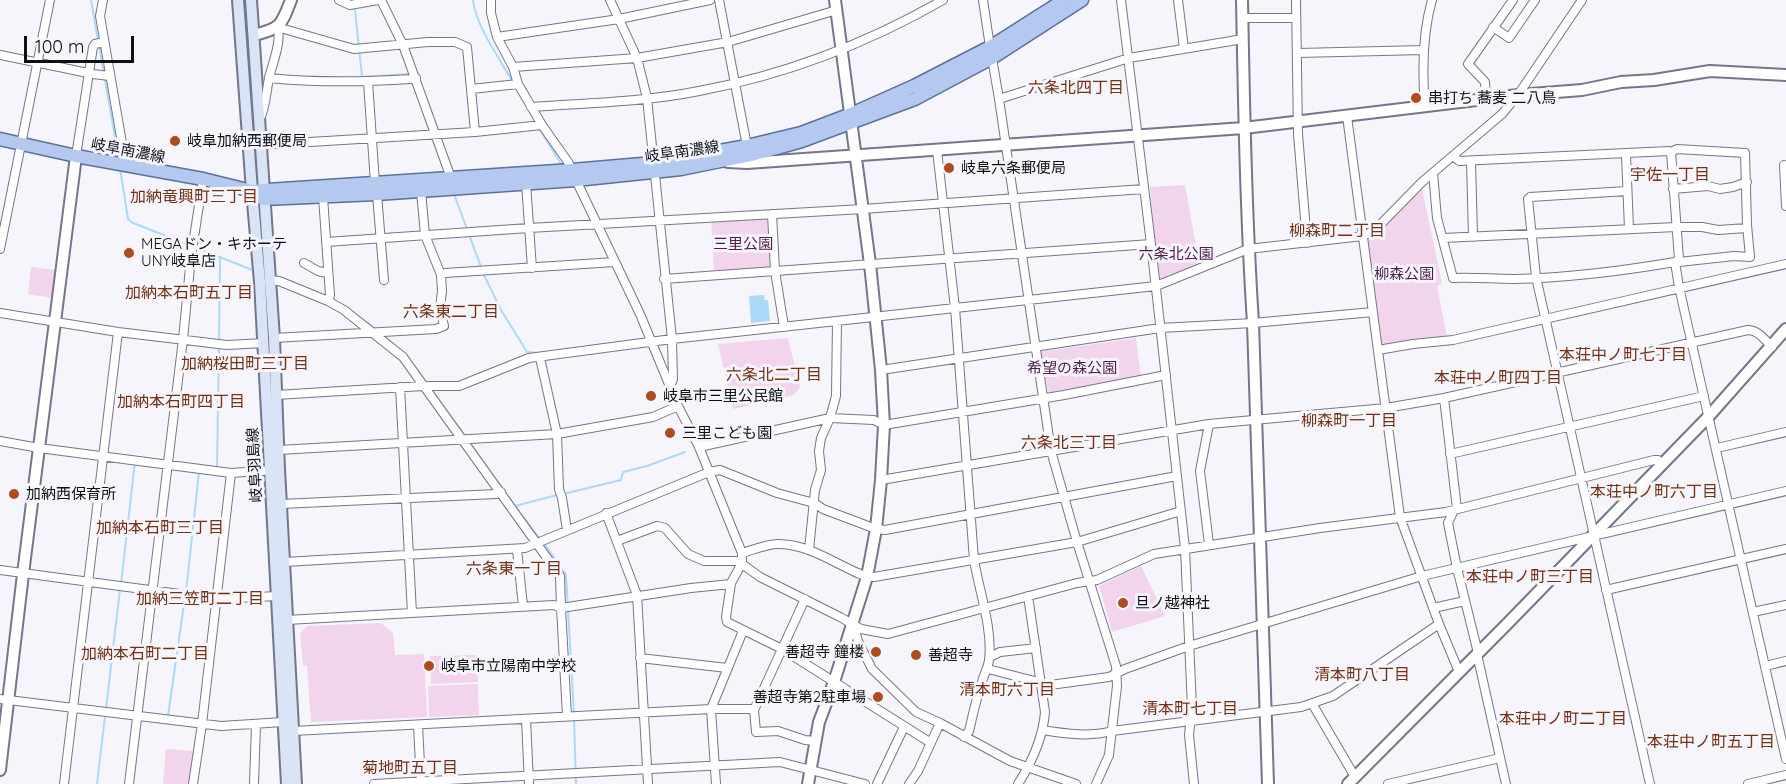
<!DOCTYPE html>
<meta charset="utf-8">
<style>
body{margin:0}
#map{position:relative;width:1786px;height:784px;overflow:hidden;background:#f5f5fb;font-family:Quicksand,sans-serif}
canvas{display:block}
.scale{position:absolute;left:24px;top:36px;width:110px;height:27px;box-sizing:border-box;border:3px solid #0f0f18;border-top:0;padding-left:8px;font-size:18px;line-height:21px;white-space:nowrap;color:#0f0f18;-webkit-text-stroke:4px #f5f5fb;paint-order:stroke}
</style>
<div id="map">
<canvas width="1786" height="784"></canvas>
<div class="scale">100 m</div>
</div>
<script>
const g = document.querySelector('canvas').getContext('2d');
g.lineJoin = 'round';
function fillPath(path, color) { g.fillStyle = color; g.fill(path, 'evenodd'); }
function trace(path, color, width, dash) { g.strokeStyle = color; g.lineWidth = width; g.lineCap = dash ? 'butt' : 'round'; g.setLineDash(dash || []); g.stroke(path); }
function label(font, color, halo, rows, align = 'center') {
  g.font = font + ' Quicksand,"Noto Sans JP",sans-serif'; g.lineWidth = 6; g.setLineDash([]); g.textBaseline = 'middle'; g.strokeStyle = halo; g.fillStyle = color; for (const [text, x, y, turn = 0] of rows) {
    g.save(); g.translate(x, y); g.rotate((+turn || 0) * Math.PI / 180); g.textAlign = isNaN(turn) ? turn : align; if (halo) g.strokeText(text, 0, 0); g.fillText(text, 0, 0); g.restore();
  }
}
const green = new Path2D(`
 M1185,185L1200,268L1157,284L1150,187Z
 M1422,189L1442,283L1437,286L1447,337L1380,347L1366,242Z
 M772,214L775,271L714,276L711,218Z
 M31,267L56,270L52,298L28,294Z
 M788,338L800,387L794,395L733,409L718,344Z
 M1136,338L1141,377L1049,393L1039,352Z
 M1141,566L1165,616L1112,632L1099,586Z
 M381,623L393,633L395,655L424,654L427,717L311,722L307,666H303L300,634L307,626Z
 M477,655L478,682L431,684L430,656Z
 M478,684L479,715L429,717L428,686Z
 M166,749L194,751L188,784H163Z`);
const water = new Path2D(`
 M764,295L765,300H768L770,321L751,323L749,296Z`);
const stream = new Path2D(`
 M91,0L119,160
 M354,0L362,77L411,74
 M473,0C475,24 500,60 513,82
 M517,89L537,123
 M425,116L445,173
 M539,128L561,164
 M120,168L128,219L133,223L255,271
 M454,194L481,267
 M483,273L501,310L527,352L538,353
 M356,315L376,329
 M383,335L394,345
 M219,341L220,259
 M633,341L645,338
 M547,352L586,347
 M430,388L466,437
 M469,442L515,506L540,539
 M217,466L219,346
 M563,494L621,480L623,472L647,466L685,452
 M515,506L557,495
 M544,543L566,575L574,713
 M121,584L135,461
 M186,592L199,472
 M106,709L120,589
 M168,716L185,597
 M574,718L576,784
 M97,784L105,716`);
const minor = new Path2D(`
 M103,0L100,16L126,166
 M339,0L350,5L378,0
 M381,0L403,45L451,178
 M491,0V13L497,37L513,67L518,84L542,125L568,162L572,170
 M610,0L637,58L647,98L672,339L673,379L670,387
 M719,0L747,146
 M983,0L990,47
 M1121,0L1151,244L1185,548L1192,708L1189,735L1194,784
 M1178,0L1184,48
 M1296,0L1298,134L1307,243
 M1242,18H1296
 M278,26L284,29L354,49L428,42H455L467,47L475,132
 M1493,27L1509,38L1535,0
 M497,37L619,19L710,0
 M1298,53L1424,50
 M0,55L93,74L109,76
 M992,58L999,99L1051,451L1077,542L1116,666L1117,686L1109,755L1096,784
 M513,67L637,58L728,42L837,10
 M269,78C317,83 363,82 411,79L416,78
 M368,82L375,183
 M471,89L518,84
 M999,99L1129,58L1243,39
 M1486,99L1485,82L1468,64L1513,0
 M531,107C587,103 644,102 699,91C784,75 868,43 943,0
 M1425,107C1422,71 1422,35 1432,0
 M1347,116L1400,517L1439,624L1459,672
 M259,121C266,107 266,93 269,78C273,61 281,45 278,26
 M260,145L475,132L542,125
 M937,150L955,308L974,560C979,590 993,630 989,660C988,668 984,674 982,682C976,698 973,715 969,731L964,737
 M1671,152L1677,149L1745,153L1747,225L1750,257L1734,256L1679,262L1677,261
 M1626,154L1629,229
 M76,156L93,47L95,44L104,42
 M1453,156L1459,161L1669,151L1671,152L1679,259L1675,262L1679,287L1786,759
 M1471,161L1473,237
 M1784,165L1786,206
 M1433,173L1437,218L1453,278C1473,277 1493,279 1513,279C1568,278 1622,271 1675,262
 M576,180L640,314L678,406L699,447L742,553V563L731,583L726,617L727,622L782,649L931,743
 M526,183L532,268
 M1673,189L1708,186L1720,189L1733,187L1747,182
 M1627,191L1530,197L1528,199L1536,277L1650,784
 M377,194L384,280
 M323,197L330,295L328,301
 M772,214L775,271L784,327
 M1443,238L1676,227H1702L1718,230L1747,228
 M326,242L529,228L863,209L1144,189
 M0,249L50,0
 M304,263L318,271L328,273
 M441,275L445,273L615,262
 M664,279L1151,244
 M269,280L279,281L328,301L344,310L403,357L560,576L561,608L691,588L731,584
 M0,313L118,332L227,345L264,343
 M274,338L436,329L444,326L440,308L442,291L441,275L425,235L421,191
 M1378,350L1413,344L1453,340L1786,264
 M540,358L557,434L559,489L562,498L567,530
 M881,370L1160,328L1253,323L1373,312
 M400,387L412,613
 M276,395L423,386H459L529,358L672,339L1156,286L1248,249L1363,236L1375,230L1422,182L1502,114L1518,95L1582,0
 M1444,398L1457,509
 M1209,424L1200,471L1209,544
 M0,441L39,448L231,473L275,470
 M699,447L830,418L874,420L884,425L1064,395L1166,375
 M1717,448L1786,432
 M279,450L557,434L653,417L678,406
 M1450,454L1704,396
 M881,480L1209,424L1386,408L1444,398L1748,330C1758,330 1765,340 1772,347
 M281,504L496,494L501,492
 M1454,510L1448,523L1457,568L1478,653
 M606,513L637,595L648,784
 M617,541L657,526L665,528L688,554L704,561H738L760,577L840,617L861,629L888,634L1077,583L1097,580L1154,554L1320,528L1446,512L1654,460H1658L1663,464
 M517,549L523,606
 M809,550L815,490L821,470L819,451L821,438L830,418L836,396L837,321
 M742,553C753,550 766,544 778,544C802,544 823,556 843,566C853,571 863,577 874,577L1077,542L1181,511
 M285,562L525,548L709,472L720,470L777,493L814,503L823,509L876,529L885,530L1177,476
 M0,570L217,599L277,596
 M1606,590L1786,549
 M1433,608L1465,601
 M1753,612L1786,605
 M287,620L554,605L561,608L567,716
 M853,623L858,641L872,669L916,712L940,723L1010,761L1076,784
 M1477,654L1506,784
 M990,657L1000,652L1036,648
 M640,658L727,668
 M1765,666L1786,661
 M988,669L1050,685L1109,677L1125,669L1189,646L1422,576L1786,491
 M0,699L221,726L283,722
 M1313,705L1355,777
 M754,710L805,599
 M526,719L529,784
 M418,725L421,784
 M1043,730C1067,734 1089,737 1112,731L1301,707L1333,696L1439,624
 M293,731L711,709H750L754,710L756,732L778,731L805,740L815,741
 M64,784L118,332
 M129,784L183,339L191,257L203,179
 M193,784L202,724L231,473
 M254,784L256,725
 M374,784L780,762L865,784
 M716,784L711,709L743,631
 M877,784L904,727
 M909,784L918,771L940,723
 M1018,784C1032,762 1043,738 1045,712L1028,596
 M1388,784L1500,758
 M1748,784L1786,775`);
const tertiary = new Path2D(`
 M1242,0C1244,108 1246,215 1253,323L1268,784
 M254,35C281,28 281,26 291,0
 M728,162L747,163L1244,128L1518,95L1582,90L1621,82L1654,80L1710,71L1786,75
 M0,770L23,574L76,156
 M808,784L819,722L834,682L867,577L876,529L881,480L884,425L881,370L870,264L835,0
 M1348,784L1509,622L1709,416L1786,329`);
const secondary = new Path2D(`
 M238,0L252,191L260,282L287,784
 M251,0L274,338L279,469L296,784`);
const primary = new Path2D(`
 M0,139L76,156L203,179L252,191L572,170L654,163L747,146L801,133L851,114L914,86L990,47L1064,0
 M252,191L263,199L377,194L576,180L681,169L755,154L802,141L915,99L992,58L1082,0`);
const markers = [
 [1416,98,6,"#b04a1f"],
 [175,141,6,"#b04a1f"],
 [949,168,6,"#b04a1f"],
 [129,253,6,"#b04a1f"],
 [651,396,6,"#b04a1f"],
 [670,433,6,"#b04a1f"],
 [14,494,6,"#b04a1f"],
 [1123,603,6,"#b04a1f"],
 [876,652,6,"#b04a1f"],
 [916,655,6,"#b04a1f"],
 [429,666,6,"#b04a1f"],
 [878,697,6,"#b04a1f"]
];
const poiNames = [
 ["串打ち 蕎麦 二八鳥",1428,98],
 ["岐阜加納西郵便局",187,141],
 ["岐阜六条郵便局",961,168],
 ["MEGAドン・キホーテ",141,244],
 ["UNY岐阜店",141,261],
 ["岐阜市三里公民館",663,396],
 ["三里こども園",682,433],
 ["加納西保育所",26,494],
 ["旦ノ越神社",1135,603],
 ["善超寺 鐘楼",864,652,"right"],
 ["善超寺",928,655],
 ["岐阜市立陽南中学校",441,666],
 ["善超寺第2駐車場",866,697,"right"]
];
const streetNames = [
 ["岐阜南濃線",128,151,11],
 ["岐阜南濃線",682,152,-8],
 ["岐阜羽島線",255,465,-93]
];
const parkNames = [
 ["三里公園",743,244],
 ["六条北公園",1176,254],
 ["柳森公園",1404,274],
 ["希望の森公園",1072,368]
];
const neighbourhoodNames = [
 ["六条北四丁目",1076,88],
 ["宇佐一丁目",1670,175],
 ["加納竜興町三丁目",194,197],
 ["柳森町二丁目",1337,231],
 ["加納本石町五丁目",189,293],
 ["六条東二丁目",451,312],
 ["本荘中ノ町七丁目",1623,355],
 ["加納桜田町三丁目",245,364],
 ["六条北二丁目",774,375],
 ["本荘中ノ町四丁目",1498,378],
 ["加納本石町四丁目",181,402],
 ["柳森町一丁目",1349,421],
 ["六条北三丁目",1069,443],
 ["本荘中ノ町六丁目",1654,492],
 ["加納本石町三丁目",160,528],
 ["六条東一丁目",514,569],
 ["本荘中ノ町三丁目",1530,577],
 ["加納三笠町二丁目",200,599],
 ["加納本石町二丁目",145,654],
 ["清本町八丁目",1362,675],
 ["清本町六丁目",1007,690],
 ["清本町七丁目",1190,709],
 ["本荘中ノ町二丁目",1563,719],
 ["本荘中ノ町五丁目",1711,742],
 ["菊地町五丁目",410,768]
];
fillPath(green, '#f3d4ed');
fillPath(water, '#add9f9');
trace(stream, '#add9f9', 2);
trace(minor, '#75758c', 10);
trace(tertiary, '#75758c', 14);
trace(secondary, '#75758c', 14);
trace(primary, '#5a709d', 15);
trace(minor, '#fff', 8);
trace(tertiary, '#fff', 10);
trace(secondary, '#dae4f7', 10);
trace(primary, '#b4c9ef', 12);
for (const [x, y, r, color] of markers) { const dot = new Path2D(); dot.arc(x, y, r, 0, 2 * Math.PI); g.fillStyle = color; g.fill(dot); trace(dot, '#f5f5fb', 2); }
label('15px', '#0f0f18', '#f5f5fb', poiNames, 'left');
label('15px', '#0f0f18', '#f5f5fb', streetNames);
label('15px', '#4e1f49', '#f5f5fb', parkNames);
label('16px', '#733117', '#f5f5fb', neighbourhoodNames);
</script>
